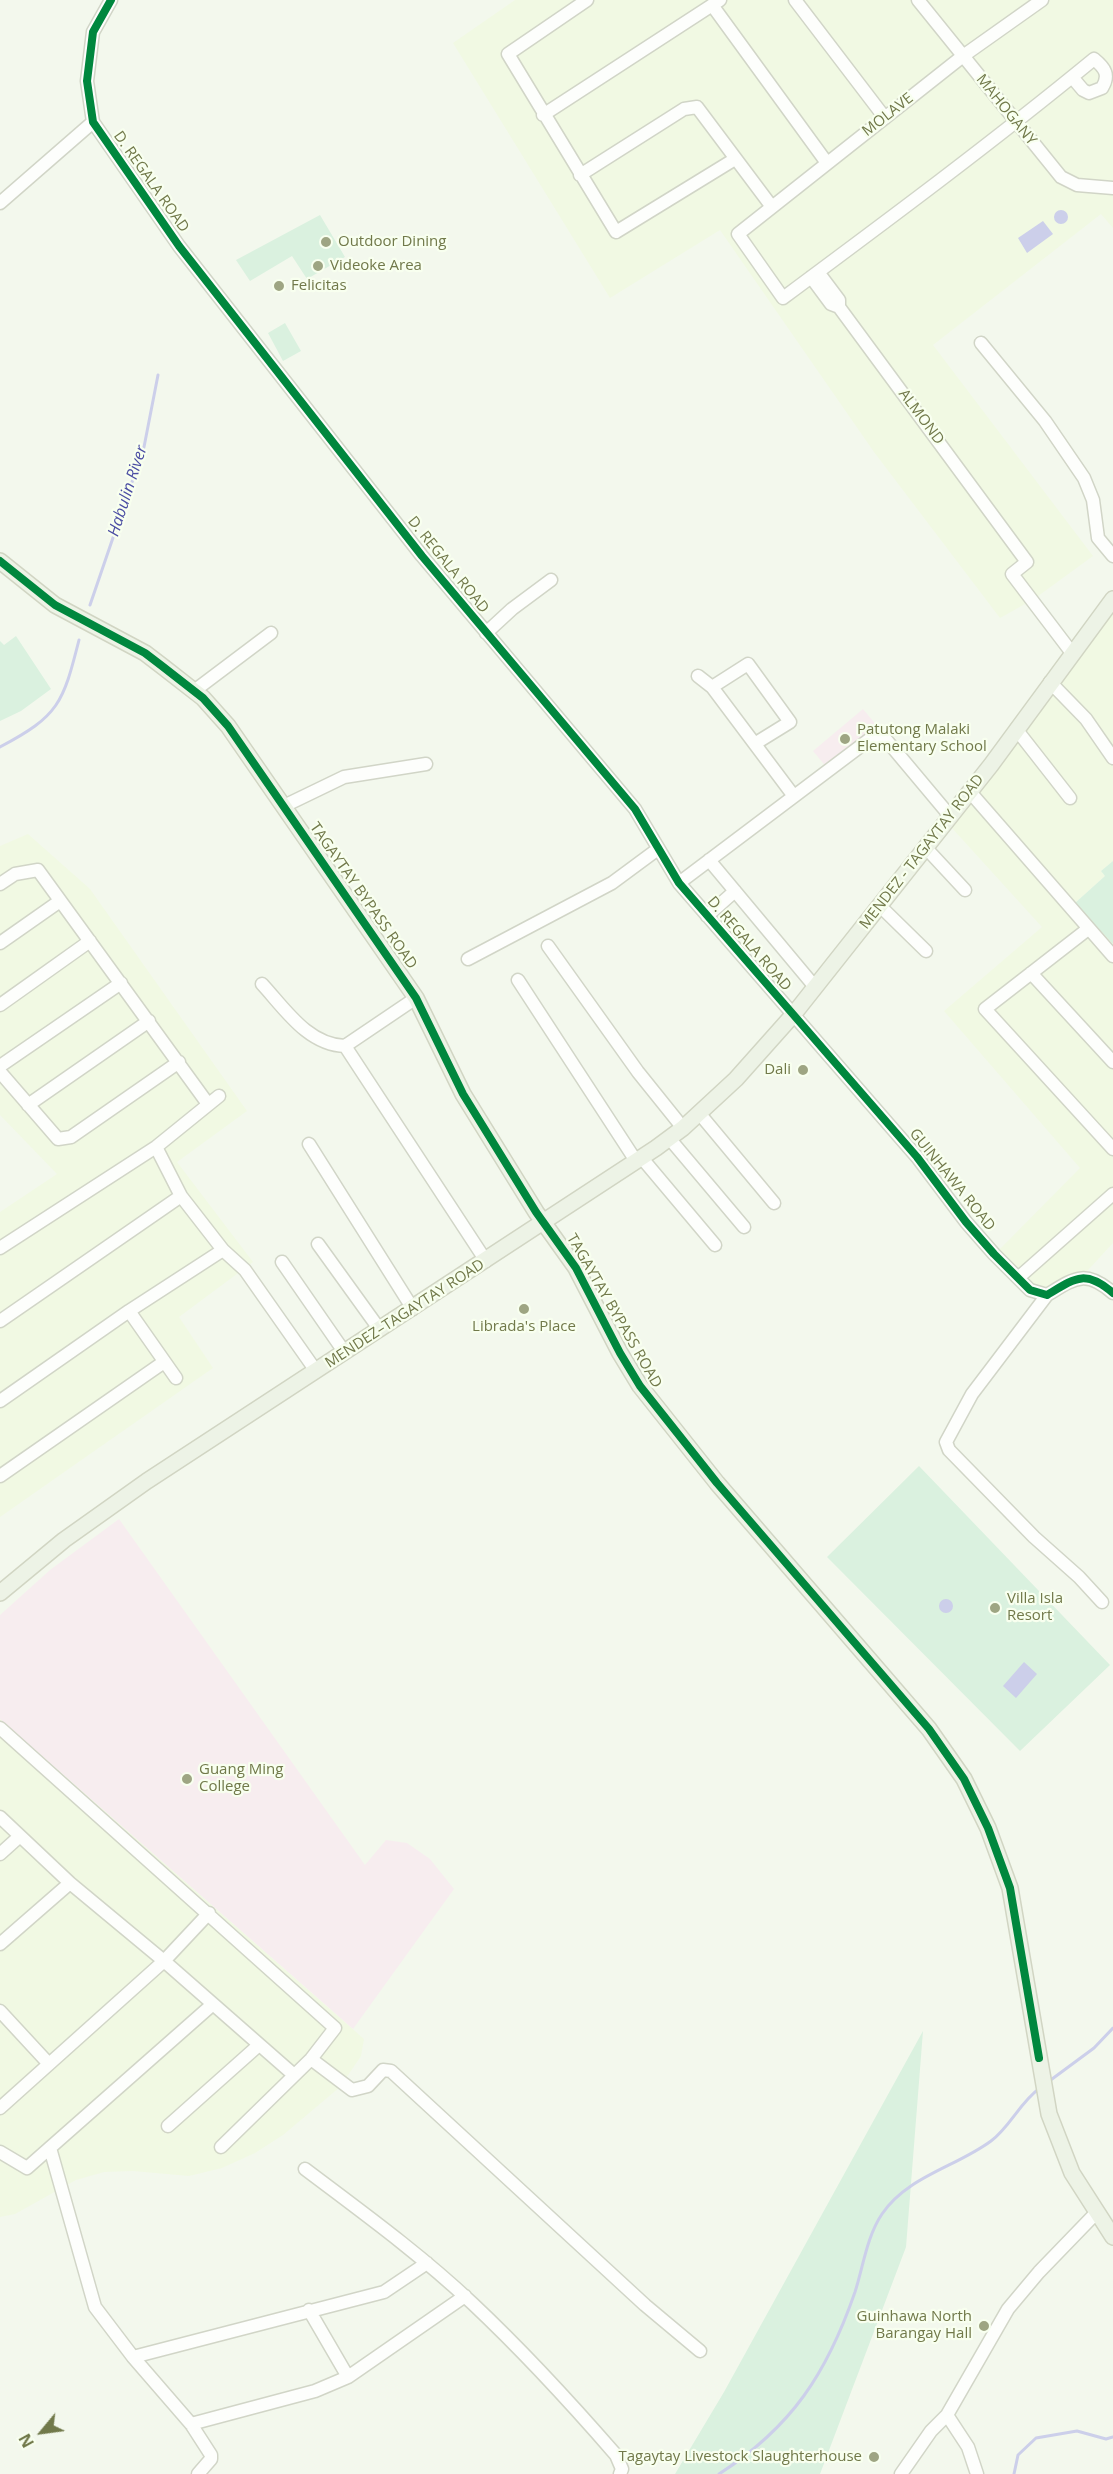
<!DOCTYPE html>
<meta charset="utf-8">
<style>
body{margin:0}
#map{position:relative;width:1113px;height:2474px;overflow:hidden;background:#f3f8ed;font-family:"Open Sans",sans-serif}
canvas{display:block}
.north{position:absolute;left:12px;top:2402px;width:60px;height:60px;-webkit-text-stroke:4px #f8ffef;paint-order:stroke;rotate:241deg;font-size:16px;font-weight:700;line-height:24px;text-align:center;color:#71794a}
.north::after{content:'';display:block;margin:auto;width:21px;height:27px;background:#71794a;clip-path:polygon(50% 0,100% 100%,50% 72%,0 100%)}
</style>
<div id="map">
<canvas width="1113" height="2474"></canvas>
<div class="north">N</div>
</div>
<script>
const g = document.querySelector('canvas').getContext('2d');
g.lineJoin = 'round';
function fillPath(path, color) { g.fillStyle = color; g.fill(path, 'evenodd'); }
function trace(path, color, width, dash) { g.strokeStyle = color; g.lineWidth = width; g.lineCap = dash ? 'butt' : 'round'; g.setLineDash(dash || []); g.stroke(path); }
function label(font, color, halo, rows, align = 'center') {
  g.font = font + ' "Open Sans",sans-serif'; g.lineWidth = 4.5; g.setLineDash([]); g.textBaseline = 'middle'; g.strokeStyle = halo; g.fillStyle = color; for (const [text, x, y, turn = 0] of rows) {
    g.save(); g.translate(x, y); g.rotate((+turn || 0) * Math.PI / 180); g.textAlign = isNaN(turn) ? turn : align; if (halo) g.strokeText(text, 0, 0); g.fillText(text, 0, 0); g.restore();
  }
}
const residential = new Path2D(`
 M515,0H1113V228L1101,214L933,345L1093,556L1034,599L1000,618L874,452L720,230L610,298L453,43Z
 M1113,607V861L1101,871L1105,876L1075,903L1113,944V1243L1088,1270L1053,1287L1041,1290L998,1251L1080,1168L944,1011L1042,927L951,827Z
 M28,834L90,889L247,1111L177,1162L253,1262L179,1317L213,1368L0,1517V1212L57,1174L0,1115V846Z
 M0,1719L364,2039L361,2056L340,2087L283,2135L255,2153L222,2168L189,2176L133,2171L104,2172L76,2180L15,2214L0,2217Z`);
const education = new Path2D(`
 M863,709L878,727L828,769L813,751Z
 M119,1519L365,1865L386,1840L407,1843L430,1859L454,1889L353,2029L0,1719V1615L50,1570Z`);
const green = new Path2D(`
 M320,215L345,257L307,279L292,256L250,281L236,260Z
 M285,323L301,351L283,361L268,333Z
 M16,636L51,689L21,711L0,721V641L4,645Z
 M1113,861V944L1075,903L1105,876L1101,871Z
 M919,1466L1110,1665L1020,1751L827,1557Z
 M923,2031L906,2247L820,2474H675L724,2392Z`);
const water = new Path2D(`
 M1054 217a7 7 0 1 1 14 0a7 7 0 1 1-14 0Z
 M1043,221L1053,234L1027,253L1018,238Z
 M939 1606a7 7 0 1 1 14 0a7 7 0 1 1-14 0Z
 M1024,1662L1037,1674L1016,1698L1003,1686Z`);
const stream = new Path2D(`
 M90,605L144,447L158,375
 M0,747C59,716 63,703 79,640
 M1048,2082L1094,2048L1113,2028
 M719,2474C792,2427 827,2373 855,2292C863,2267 867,2236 882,2214C908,2176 956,2167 991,2141C1010,2127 1020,2102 1040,2088
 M1014,2474L1018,2455L1036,2438L1077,2431L1106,2439L1113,2437`);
const minor = new Path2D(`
 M111,0L93,32L87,81L93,122L179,246L422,556L635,809L679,883L917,1157L966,1222L994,1254L1030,1290L1047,1295C1075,1278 1085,1269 1113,1293
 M587,0L508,54L616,232L735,159
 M795,0L885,118
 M918,0L1061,177L1077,185L1113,188
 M1042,0L963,56L738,234L783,298C888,220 993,142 1094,59C1105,68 1110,75 1102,88L1089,93L1083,90L1072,77
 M712,5L827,163
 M543,115L720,0
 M580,175L684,109L697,107L772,207
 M0,203L93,122
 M818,272L839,300V307
 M811,277L831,304L839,307L1027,562L1012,574L1072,653
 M981,343L1045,421L1084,478L1093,500L1098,538L1113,556
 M486,633L512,609L551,580
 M698,676L712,687L793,795
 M1050,682L1086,719L1113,758
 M712,687L748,664L790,722L756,743
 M194,691L271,633
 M1016,729L1070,798
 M970,792L1113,956
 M284,806L344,777L426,764
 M925,847L965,890
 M709,860L815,987
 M679,883L874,736H883L950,816
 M0,884L15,874L38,870L208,1104
 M880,906L926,951
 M707,916L735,891
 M1088,929L985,1009L1113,1149
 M0,943L60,901
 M548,946L638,1072L683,1128
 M468,959L612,883L658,849
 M1031,973L1113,1062
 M518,980L636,1161
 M262,984C285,1009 308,1045 345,1046
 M416,998L345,1046L486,1261
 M0,1005L90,941
 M0,1066L121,983
 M0,1072L58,1139L71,1137L179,1062
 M28,1105L149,1021
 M699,1113L774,1203
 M669,1138L744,1227
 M309,1144L413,1309
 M156,1147L181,1196L223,1250L245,1270L316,1371
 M641,1157L715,1245
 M318,1244L380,1330
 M0,1248L156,1147L219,1096
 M282,1262L345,1353
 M1018,1278L1113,1194
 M1047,1295L972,1394L946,1442L949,1450L1034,1537L1079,1577L1102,1602
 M129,1311L176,1378
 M0,1321L181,1196
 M0,1401L129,1311L223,1250
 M0,1476L164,1362
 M0,1728L335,2028L311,2059L221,2147
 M0,1817L70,1883L164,1961L294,2075
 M0,1854L20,1836
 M0,1944L70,1883
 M0,2011L49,2064
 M311,2059L352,2090L368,2086L383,2070L391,2071L645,2305L700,2351
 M0,2108L164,1961L209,1913
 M168,2126L259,2045
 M50,2148L95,2307L133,2357L191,2424L211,2455V2459L198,2474
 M0,2152L27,2168L213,2004
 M305,2169C362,2212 420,2254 472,2303C523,2351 570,2402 616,2455L622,2469L620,2474
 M309,2310L348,2377
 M133,2357L384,2292L427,2263
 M191,2424L315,2391L348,2377L465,2296
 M901,2474L931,2431L947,2415
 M977,2474L968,2447L947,2415L1008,2309L1039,2272L1097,2212`);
const major = new Path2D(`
 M0,561L55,605L145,653L162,666L203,698L228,726L416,998L463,1094L536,1212L576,1268L620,1353L640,1386L717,1483L929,1729L964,1779L988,1828L1010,1888L1049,2114L1072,2173L1113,2237
 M0,1593L64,1540L147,1481L656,1148L683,1128L736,1079L793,1015L991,765L1113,599`);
const cycleway = new Path2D(`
 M111,0L93,32L87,81L93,122L179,246L422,556L635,809L679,883L917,1157L966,1222L994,1254L1030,1290L1047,1295C1075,1278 1085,1269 1113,1293
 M0,561L55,605L145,653L162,666L203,698L228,726L416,998L463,1094L536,1212L576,1268L620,1353L640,1386L717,1483L929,1729L964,1779L988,1828L1010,1888L1039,2058`);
const markers = [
 [326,242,6,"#9ea583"],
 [318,266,6,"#9ea583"],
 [279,286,6,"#9ea583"],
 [845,739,6,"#9ea583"],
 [803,1070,6,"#9ea583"],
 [524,1309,6,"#9ea583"],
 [995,1608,6,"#9ea583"],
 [187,1779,6,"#9ea583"],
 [984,2326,6,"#9ea583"],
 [874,2457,6,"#9ea583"]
];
const streetNames = [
 ["MAHOGANY",1006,110,51],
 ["MOLAVE",888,115,-38],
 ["D. REGALA ROAD",151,182,55],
 ["ALMOND",921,417,53],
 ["D. REGALA ROAD",448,565,51],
 ["MENDEZ - TAGAYTAY ROAD",922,852,-52],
 ["TAGAYTAY BYPASS ROAD",363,896,55],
 ["D. REGALA ROAD",749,944,49],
 ["GUINHAWA ROAD",952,1180,51],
 ["TAGAYTAY BYPASS ROAD",614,1311,60],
 ["MENDEZ–TAGAYTAY ROAD",405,1314,-33]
];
const poiNames = [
 ["Outdoor Dining",338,242],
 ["Videoke Area",330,266],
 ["Felicitas",291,286],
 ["Patutong Malaki",857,730],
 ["Elementary School",857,747],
 ["Dali",791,1070,"right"],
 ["Librada's Place",524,1327,"center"],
 ["Villa Isla",1007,1599],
 ["Resort",1007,1616],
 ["Guang Ming",199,1770],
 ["College",199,1787],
 ["Guinhawa North",972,2317,"right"],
 ["Barangay Hall",972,2334,"right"],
 ["Tagaytay Livestock Slaughterhouse",862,2457,"right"]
];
const waterNames = [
 ["Habulin River",128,491,-72]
];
fillPath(residential, '#f1f9e3');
fillPath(education, '#f7edef');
fillPath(green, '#daf1df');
fillPath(water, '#cccfea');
trace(stream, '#cccfea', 3);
trace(minor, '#d1d5c7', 15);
trace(major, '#d1d5c3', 18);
trace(minor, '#fdfefc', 12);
trace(major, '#edf3e6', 15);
trace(cycleway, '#00873e', 8);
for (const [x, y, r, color] of markers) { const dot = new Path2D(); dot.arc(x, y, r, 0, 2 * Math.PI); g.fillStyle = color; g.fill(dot); trace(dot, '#f8ffef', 2); }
label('15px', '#71794a', '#f8ffef', streetNames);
label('15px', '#71794a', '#f8ffef', poiNames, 'left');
label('italic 16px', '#4b4da3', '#f8ffef', waterNames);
</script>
